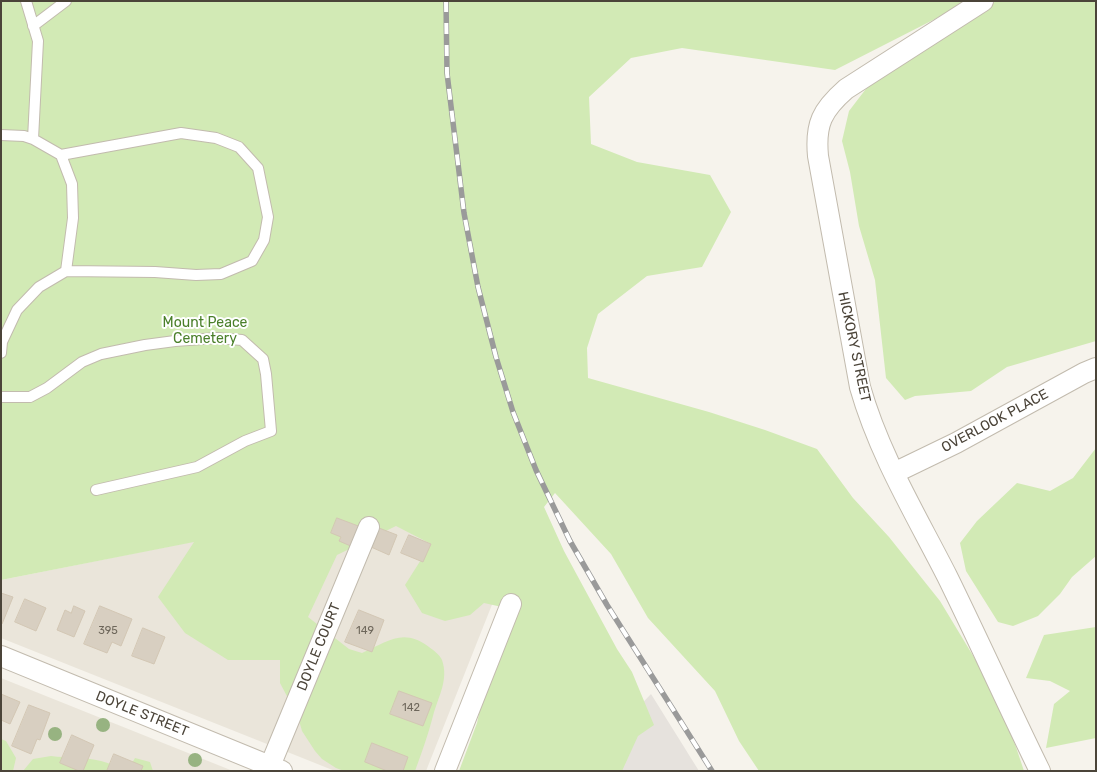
<!DOCTYPE html>
<style>
body{margin:0}
#map{position:relative;width:1097px;height:772px;overflow:hidden;background:#f6f3ec;font-family:Rubik,sans-serif}
canvas{display:block}
.frame{position:absolute;inset:0;border:2px solid #4b4439;pointer-events:none}
</style>
<div id="map">
<canvas width="1097" height="772"></canvas>
<div class="frame"></div>
</div>
<script>
const g = document.querySelector('canvas').getContext('2d');
g.lineJoin = 'round';
function fillPath(path, color) { g.fillStyle = color; g.fill(path, 'evenodd'); }
function trace(path, color, width, dash) { g.strokeStyle = color; g.lineWidth = width; g.lineCap = dash ? 'butt' : 'round'; g.setLineDash(dash || []); g.stroke(path); }
function label(font, color, halo, rows, align = 'center') {
  g.font = font + ' Rubik,sans-serif'; g.lineWidth = 4; g.setLineDash([]); g.textBaseline = 'middle'; g.strokeStyle = halo; g.fillStyle = color; for (const [text, x, y, turn = 0] of rows) {
    g.save(); g.translate(x, y); g.rotate((+turn || 0) * Math.PI / 180); g.textAlign = isNaN(turn) ? turn : align; if (halo) g.strokeText(text, 0, 0); g.fillText(text, 0, 0); g.restore();
  }
}
const residential = new Path2D(`
 M371,506L272,746L1,638V580Z
 M379,515L520,534L426,771H335L285,751Z
 M1,678L233,771H1Z`);
const industrial = new Path2D(`
 M651,694L699,771H577Z`);
const green = new Path2D(`
 M1,1H966L935,19L835,70L682,48L631,58L589,97L591,144L637,162L710,175L731,212L702,267L647,276L598,314L587,348L588,378L709,412L765,430L817,449L853,498L889,537L940,601L1001,702L1024,771H759L739,741L715,691L648,618L611,554L555,493L544,507L564,551L617,649L632,672L654,725L638,736L622,771H459L477,723L502,607L484,603L470,615L445,621L422,613L405,585L431,544L396,526L337,555L308,617L349,649L362,653C387,642 403,627 429,647C433,650 440,655 442,660C449,680 438,697 433,716C428,735 422,752 415,771H344L336,768L322,759L315,751L302,731L298,717L280,683V660H228L185,633L158,597L194,542L1,580Z
 M996,1H1093L1096,3V341L1007,367L971,391L915,396L905,400L886,378L875,280L859,226L850,172L842,141L849,111L872,81Z
 M1096,448V556L1072,577L1060,594L1038,616L1013,626L998,622L966,571L960,543L977,521L1017,483L1050,491L1073,478Z
 M1096,627V738L1046,748L1054,704L1070,691L1050,681L1026,678L1044,635Z
 M1,739L6,741L16,758L13,771H1Z
 M51,756C67,758 85,757 101,761C110,763 118,768 128,770L135,758L150,762L153,771H23L33,759Z`);
const building = new Path2D(`
 M337,518L361,527L353,547L339,541L341,537L331,533Z
 M379,528L397,535L389,555L371,547Z
 M409,535L431,544L423,562L401,553Z
 M1,593L13,597L2,624H1Z
 M25,599L46,608L36,631L15,622Z
 M74,606L85,611L74,637L57,630L65,610L71,613Z
 M100,606L132,619L121,646L112,642L107,653L84,644Z
 M359,610L384,620L372,652L345,642Z
 M143,628L165,637L154,664L132,656Z
 M399,691L432,703L423,726L390,714Z
 M1,694L20,702L10,724L1,720Z
 M29,705L50,713L40,740L37,739L31,754L12,746Z
 M72,735L94,745L83,771H79L60,763Z
 M372,743L408,757L403,771H387L365,762Z
 M114,754L143,766L141,771H107Z`);
const lane = new Path2D(`
 M26,1L38,41L33,139
 M33,26L66,1
 M1,135L24,136L33,139L61,155
 M1,353L2,342L17,310L39,287L66,271L155,272L196,275L221,274L252,261L264,240L268,217L258,168L239,147L216,138L181,133L61,155L72,184L73,218L66,271
 M1,397H30L47,388L82,362L101,354L145,345L175,341L217,338L242,340L263,359L266,374L271,431L245,441L197,467L96,490`);
const street = new Path2D(`
 M983,1L846,89C822,110 815,124 818,156L860,387C879,454 916,515 947,576C979,641 1008,706 1040,771
 M894,473L956,443L1084,373L1096,368
 M1,656L282,771
 M270,766L369,527
 M445,771L511,604`);
const rail = new Path2D(`
 M446,1L447,73L464,213L478,287L496,357L513,412L536,470L570,541L607,605L712,771`);
const trees = [
 [103,725],
 [55,734],
 [195,760]
];
const numberNames = [
 ["395",108,631],
 ["149",365,631],
 ["142",411,708]
];
const parkNames = [
 ["Mount Peace",205,323],
 ["Cemetery",205,339]
];
const streetNames = [
 ["HICKORY STREET",854,347,78],
 ["OVERLOOK PLACE",995,421,-28],
 ["DOYLE COURT",319,647,-68],
 ["DOYLE STREET",142,714,22]
];
fillPath(residential, '#eae5da');
fillPath(industrial, '#e6e2dd');
fillPath(green, '#d2eab5');
fillPath(building, '#d8cfc1');
trace(building, '#d3c7b4', 1);
trace(lane, '#c2bbae', 12);
trace(street, '#c2bbae', 22);
trace(lane, '#fff', 10);
trace(street, '#fff', 20);
trace(rail, '#9a9a9a', 5.5);
trace(rail, '#fff', 4, [11]);
g.fillStyle = '#97b381';
for (const [x, y] of trees) { g.beginPath(); g.arc(x, y, 7, 0, 2 * Math.PI); g.fill(); }
label('11px', '#6e675b', null, numberNames);
label('14px', '#4a7f2a', '#fff', parkNames);
label('14px', '#4b4439', '#fff', streetNames);
</script>
